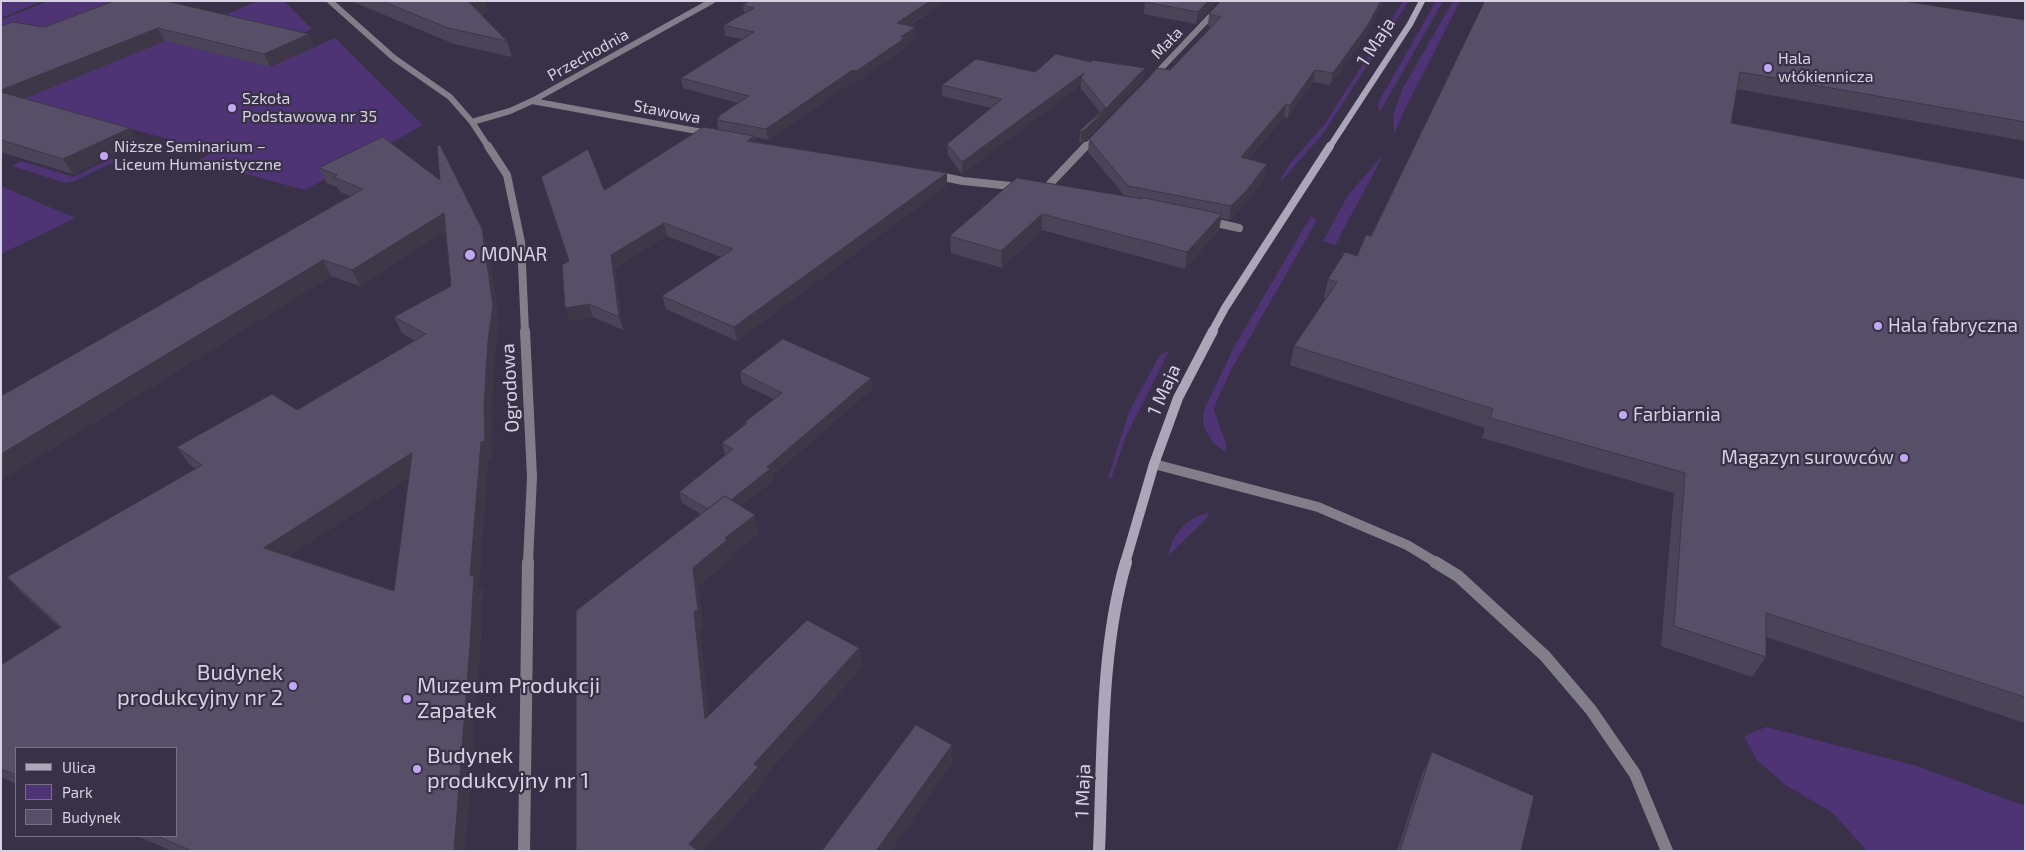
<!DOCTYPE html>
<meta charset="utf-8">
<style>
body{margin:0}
#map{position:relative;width:2026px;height:852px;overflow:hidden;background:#393148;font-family:"Exo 2",sans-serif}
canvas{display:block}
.frame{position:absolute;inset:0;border:2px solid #d6d2e1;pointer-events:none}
.legend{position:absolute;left:15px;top:747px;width:162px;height:90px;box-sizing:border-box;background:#393148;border:1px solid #787185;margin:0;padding:6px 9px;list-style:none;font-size:15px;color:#d6d2e1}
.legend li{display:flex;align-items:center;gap:10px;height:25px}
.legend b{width:25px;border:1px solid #787185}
</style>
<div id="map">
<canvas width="2026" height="852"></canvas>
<div class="frame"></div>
<ul class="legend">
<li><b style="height:6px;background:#aca6b9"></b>Ulica</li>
<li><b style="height:14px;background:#4e3475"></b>Park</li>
<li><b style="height:14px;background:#574f67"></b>Budynek</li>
</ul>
</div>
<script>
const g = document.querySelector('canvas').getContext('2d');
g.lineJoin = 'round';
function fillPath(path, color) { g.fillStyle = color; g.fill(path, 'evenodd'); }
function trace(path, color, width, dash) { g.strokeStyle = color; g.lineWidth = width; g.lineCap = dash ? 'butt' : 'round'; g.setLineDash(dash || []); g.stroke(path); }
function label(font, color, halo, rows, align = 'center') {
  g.font = font + ' "Exo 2",sans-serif'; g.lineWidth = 4.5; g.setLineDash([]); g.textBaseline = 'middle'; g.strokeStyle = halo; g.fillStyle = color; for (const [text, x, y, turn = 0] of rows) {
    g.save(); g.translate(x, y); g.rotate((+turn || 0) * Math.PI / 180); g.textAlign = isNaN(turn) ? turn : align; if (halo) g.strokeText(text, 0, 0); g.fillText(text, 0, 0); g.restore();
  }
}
const green = new Path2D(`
 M6,1H42L1,18V3Z
 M48,1H143L73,29L1,32V20Z
 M258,1H284L312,29L296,36L225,15Z
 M1403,1H1409L1323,134L1282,180H1280L1291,162L1324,125Z
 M1436,1H1443L1379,113L1378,103Z
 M1453,1H1460L1403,113L1394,134L1393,115L1403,88Z
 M335,38L423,125L305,190L198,161L213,152L1,92L163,40L270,67Z
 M1384,154L1335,245L1323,241L1348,195Z
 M112,158L118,160L75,181L65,183L12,166L21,161L73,177Z
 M1,186L75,218L1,254Z
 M1311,216L1315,218L1316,222L1231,370L1215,405L1214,410L1226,444V452C1212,444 1199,427 1204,410L1234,347Z
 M1169,351L1126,436L1111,479L1108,478L1129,412L1160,355Z
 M1209,512L1206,519L1168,556C1173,532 1186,519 1209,512Z
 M1766,727L1917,766L2025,806V851H1867L1833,813L1784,784L1756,759L1744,736Z`);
const streetFar3 = new Path2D(`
 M330,1L394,58L450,97L472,122L489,148
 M1153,77L1225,1
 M532,101L708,133
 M472,122L510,111L532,101L712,1
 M1085,148L1098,134`);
const streetFar2 = new Path2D(`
 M488,146L507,175L521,242L525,332
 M934,175L963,181L1021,187
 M1045,189L1086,146
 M1208,221L1239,228`);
const streetFar1 = new Path2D(`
 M525,331L532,477L528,563
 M1154,464L1318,507L1407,545L1437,563`);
const street = new Path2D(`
 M1435,562L1458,576L1545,656L1591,710L1635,774L1667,851
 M524,851L528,562`);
const secondaryFar3 = new Path2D(`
 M1329,148L1410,24L1422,1`);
const secondaryFar2 = new Path2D(`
 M1212,332L1225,308L1330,146`);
const secondaryFar1 = new Path2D(`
 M1125,563L1154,464L1178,398L1213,331`);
const secondary = new Path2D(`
 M1099,851C1103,759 1100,650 1126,562`);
const wall = new Path2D(`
 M114,1L315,47L270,67L165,41L25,98L130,128L139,143L73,174L1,152V26L44,27Z
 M351,1H485L488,11L481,15L507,41L512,57L454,44Z
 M750,1H945L909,26L916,37L905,45V48L859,81L852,82L768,140L755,137V142L947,173V185L737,341L666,309L662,296L721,257L667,236L615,268L623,330L593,317L570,321L569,261L604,190L718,129L717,120V117L738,103L683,88L681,78L743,39L725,36L724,25L744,13L743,5Z
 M1218,1L1196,24L1144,14L1145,2Z
 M1221,1H1384L1365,37L1330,85L1313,82L1288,118L1284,117L1249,159L1267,164L1265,177L1245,204L1229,220L1221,218L1219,230L1185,269L1042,230L1002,268L951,253L950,236L1017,178L1125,196L1088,152L1089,139L1170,70L1211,27L1208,26L1209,14Z
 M1485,1L2025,20V141L1737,89L1731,123L2025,179V723L1766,637V657L1752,677L1661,646L1674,493L1482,438L1485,428L1290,365L1294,346L1326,299L1324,298L1328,279L1357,256L1371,236Z
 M1091,62L1145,68L1144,78L1086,140L1081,143L1079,141L1080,130L1100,112L1081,89V85L962,174L948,155L947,144L991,108L942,96V85L1035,72Z
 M383,137L488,245L499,322L494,357L491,423L492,458L488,459L479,585L483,592L479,663L465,851H172L137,836H176L16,748V784L1,777V665L60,628L23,594L7,577L196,469L189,464L177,447L297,410L415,341L402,333L394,317L451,286L445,231L360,286L331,276L1,480V396L350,196L340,192L337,187L326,183L319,168ZM409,477L394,591L289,556Z
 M740,372L871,378L872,389L772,476L773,481L740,506L759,533L731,555L732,558L698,586L703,629L700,630L709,716L859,648L862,667L762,779L763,784L576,851L701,514L682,503L679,492L725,455L722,443L745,425V422L774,399L742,384Z
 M1432,752L1521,851H1397L1422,774Z`);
const shadedWall = new Path2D(`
 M472,1H485L488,11L474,18L469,2Z
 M930,1H945L897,33V23Z
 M1208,1H1218L1196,24L1198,12Z
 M1381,1H1384L1365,37L1330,85L1333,73Z
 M915,27L916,37L905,45V48L859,81L852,82L768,140L766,129Z
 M158,28L165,41L9,105L1,94V90Z
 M309,34L315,47L270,67L264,54Z
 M1145,68L1144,78L1086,140L1081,143V132Z
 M1315,70L1313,82L1288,118L1290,105Z
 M1084,73L1081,78V85L962,174V162Z
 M1286,104L1284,117L1239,171L1241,157Z
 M130,128L139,143L73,174L63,159Z
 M754,136L756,148L747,141Z
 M1267,164L1265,177L1245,204L1229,220L1231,206Z
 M947,173V185L737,341L734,327Z
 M444,213L450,228L360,286L352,270Z
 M1042,214V230L1002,268L1001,251Z
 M1222,214L1219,230L1185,269L1187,252Z
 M664,223L667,236L615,268L623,330L619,317L611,255Z
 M482,229L488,245L499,322L494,357L491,423L492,458L488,459L479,585L483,592L479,663L465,851H454L470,576L481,442Z
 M323,260L331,276L1,480V454Z
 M589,304L593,317L570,321L565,308Z
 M871,378L872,389L772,476L773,481L717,524L714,512Z
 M412,453L421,470L276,565L264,548Z
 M755,515L759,533L731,555L732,558L698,586L703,629L700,630L711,737L705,719L694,611L693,568L725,538Z
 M859,648L862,667L762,779L763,784L704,851H691L689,844L754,764Z
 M952,745L953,763L891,851H876Z`);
const building = new Path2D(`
 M114,1H166L309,34L264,54L158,28L1,90V26L13,22L44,27Z
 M382,1H472L469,2L507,41L448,28Z
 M750,1H930L897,23L915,27L901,37L905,38L858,70L851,71L766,129L717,120L720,117H717L749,96L681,78L754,32L724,25L754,8L743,5Z
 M1146,1H1208L1198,12L1145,2Z
 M1221,1H1381L1367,26L1333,73L1315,70L1290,105L1286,104L1241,157L1267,164L1247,190L1231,206L1128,186L1089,139L1158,68L1170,70L1221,17L1209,14Z
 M1485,1H1903L2025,20V122L1740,72L1731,123L2025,179V697L1766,613V657L1674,626L1685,473L1490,418L1493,409L1294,346L1337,282L1328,279L1345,252L1357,256L1366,235L1371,236Z
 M1056,54L1091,62L1092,60L1145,68L1086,129L1081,132L1080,130L1106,108L1081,78L1084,73L962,162L947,144L1002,99L942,85L976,59L1035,72Z
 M1,92L130,128L63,159L1,140Z
 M704,127L754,136L747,141L947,173L734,327L662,296L733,249L664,223L611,255L619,317L589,304L565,308L562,265L569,261L541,177L588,149L604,190Z
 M383,137L440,180L437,146L440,145L482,229L493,305L488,341L484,406L485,441L481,442L470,576L474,575L470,646L454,851H192L157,836H176V748H16V775L1,769V665L61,627L7,577L202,465L177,447L272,394L297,410L426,334L394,317L451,286L444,213L352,270L323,260L1,454V396L363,189L333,177L337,175L319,168ZM412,453L394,591L264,548Z
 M1017,178L1142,199L1140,197L1222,214L1187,252L1042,214L1001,251L950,236Z
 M783,339L871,378L767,467L770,469L731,500L725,496L708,509L679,492L733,449L722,443L747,423L745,422L782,393L740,372Z
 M725,496L755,515L725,538L727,540L693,568L698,611H694L705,719L807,620L859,648L754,764L758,767L689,844L698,851H576V611Z
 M916,725L952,745L876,851H822Z
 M1432,752L1534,796L1521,851H1400Z`);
const markers = [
 [1768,68,5,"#c1a8f3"],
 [232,108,5,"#c1a8f3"],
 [104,156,5,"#c1a8f3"],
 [470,255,6,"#c1a8f3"],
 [1878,326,5,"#c1a8f3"],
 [1623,415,5,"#c1a8f3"],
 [1904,458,5,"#c1a8f3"],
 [293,686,5,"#c1a8f3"],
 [407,699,5,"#c1a8f3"],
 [417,769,5,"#c1a8f3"]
];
const farStreetnames = [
 ["Mała",1167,43,-46],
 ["Przechodnia",588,55,-29],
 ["Stawowa",667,112,11]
];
const farPoinames = [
 ["Hala",1778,59],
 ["włókiennicza",1778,77],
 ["Szkoła",242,99],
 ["Podstawowa nr 35",242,117],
 ["Niższe Seminarium –",114,147],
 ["Liceum Humanistyczne",114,165]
];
const streetNames = [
 ["1 Maja",1376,42,-57],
 ["Ogrodowa",510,388,-93],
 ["1 Maja",1164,390,-66],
 ["1 Maja",1083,791,-88]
];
const poiNames = [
 ["MONAR",481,255],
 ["Hala fabryczna",1888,326],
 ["Farbiarnia",1633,415],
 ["Magazyn surowców",1894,458,"right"]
];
const nearPoinames = [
 ["Budynek",283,673,"right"],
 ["produkcyjny nr 2",283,698,"right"],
 ["Muzeum Produkcji",417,686],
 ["Zapałek",417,711],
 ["Budynek",427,756],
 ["produkcyjny nr 1",427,781]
];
fillPath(green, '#4e3475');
trace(streetFar3, '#817e8a', 6);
trace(streetFar2, '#817e8a', 8);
trace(streetFar1, '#817e8a', 10);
trace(street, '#817e8a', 12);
trace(secondaryFar3, '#aca6b9', 6);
trace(secondaryFar2, '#aca6b9', 8);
trace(secondaryFar1, '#aca6b9', 10);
trace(secondary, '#aca6b9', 12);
fillPath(wall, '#4b4459');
fillPath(shadedWall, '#3d3748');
fillPath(building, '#574f67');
trace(building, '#3d3748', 1);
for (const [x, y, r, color] of markers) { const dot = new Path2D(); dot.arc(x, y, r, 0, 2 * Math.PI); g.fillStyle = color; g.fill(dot); trace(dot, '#393148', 2); }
label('16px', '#d6d2e1', '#393148', farStreetnames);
label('16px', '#d6d2e1', '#393148', farPoinames, 'left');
label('19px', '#d6d2e1', '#393148', streetNames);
label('19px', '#d6d2e1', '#393148', poiNames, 'left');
label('22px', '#d6d2e1', '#393148', nearPoinames, 'left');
</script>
